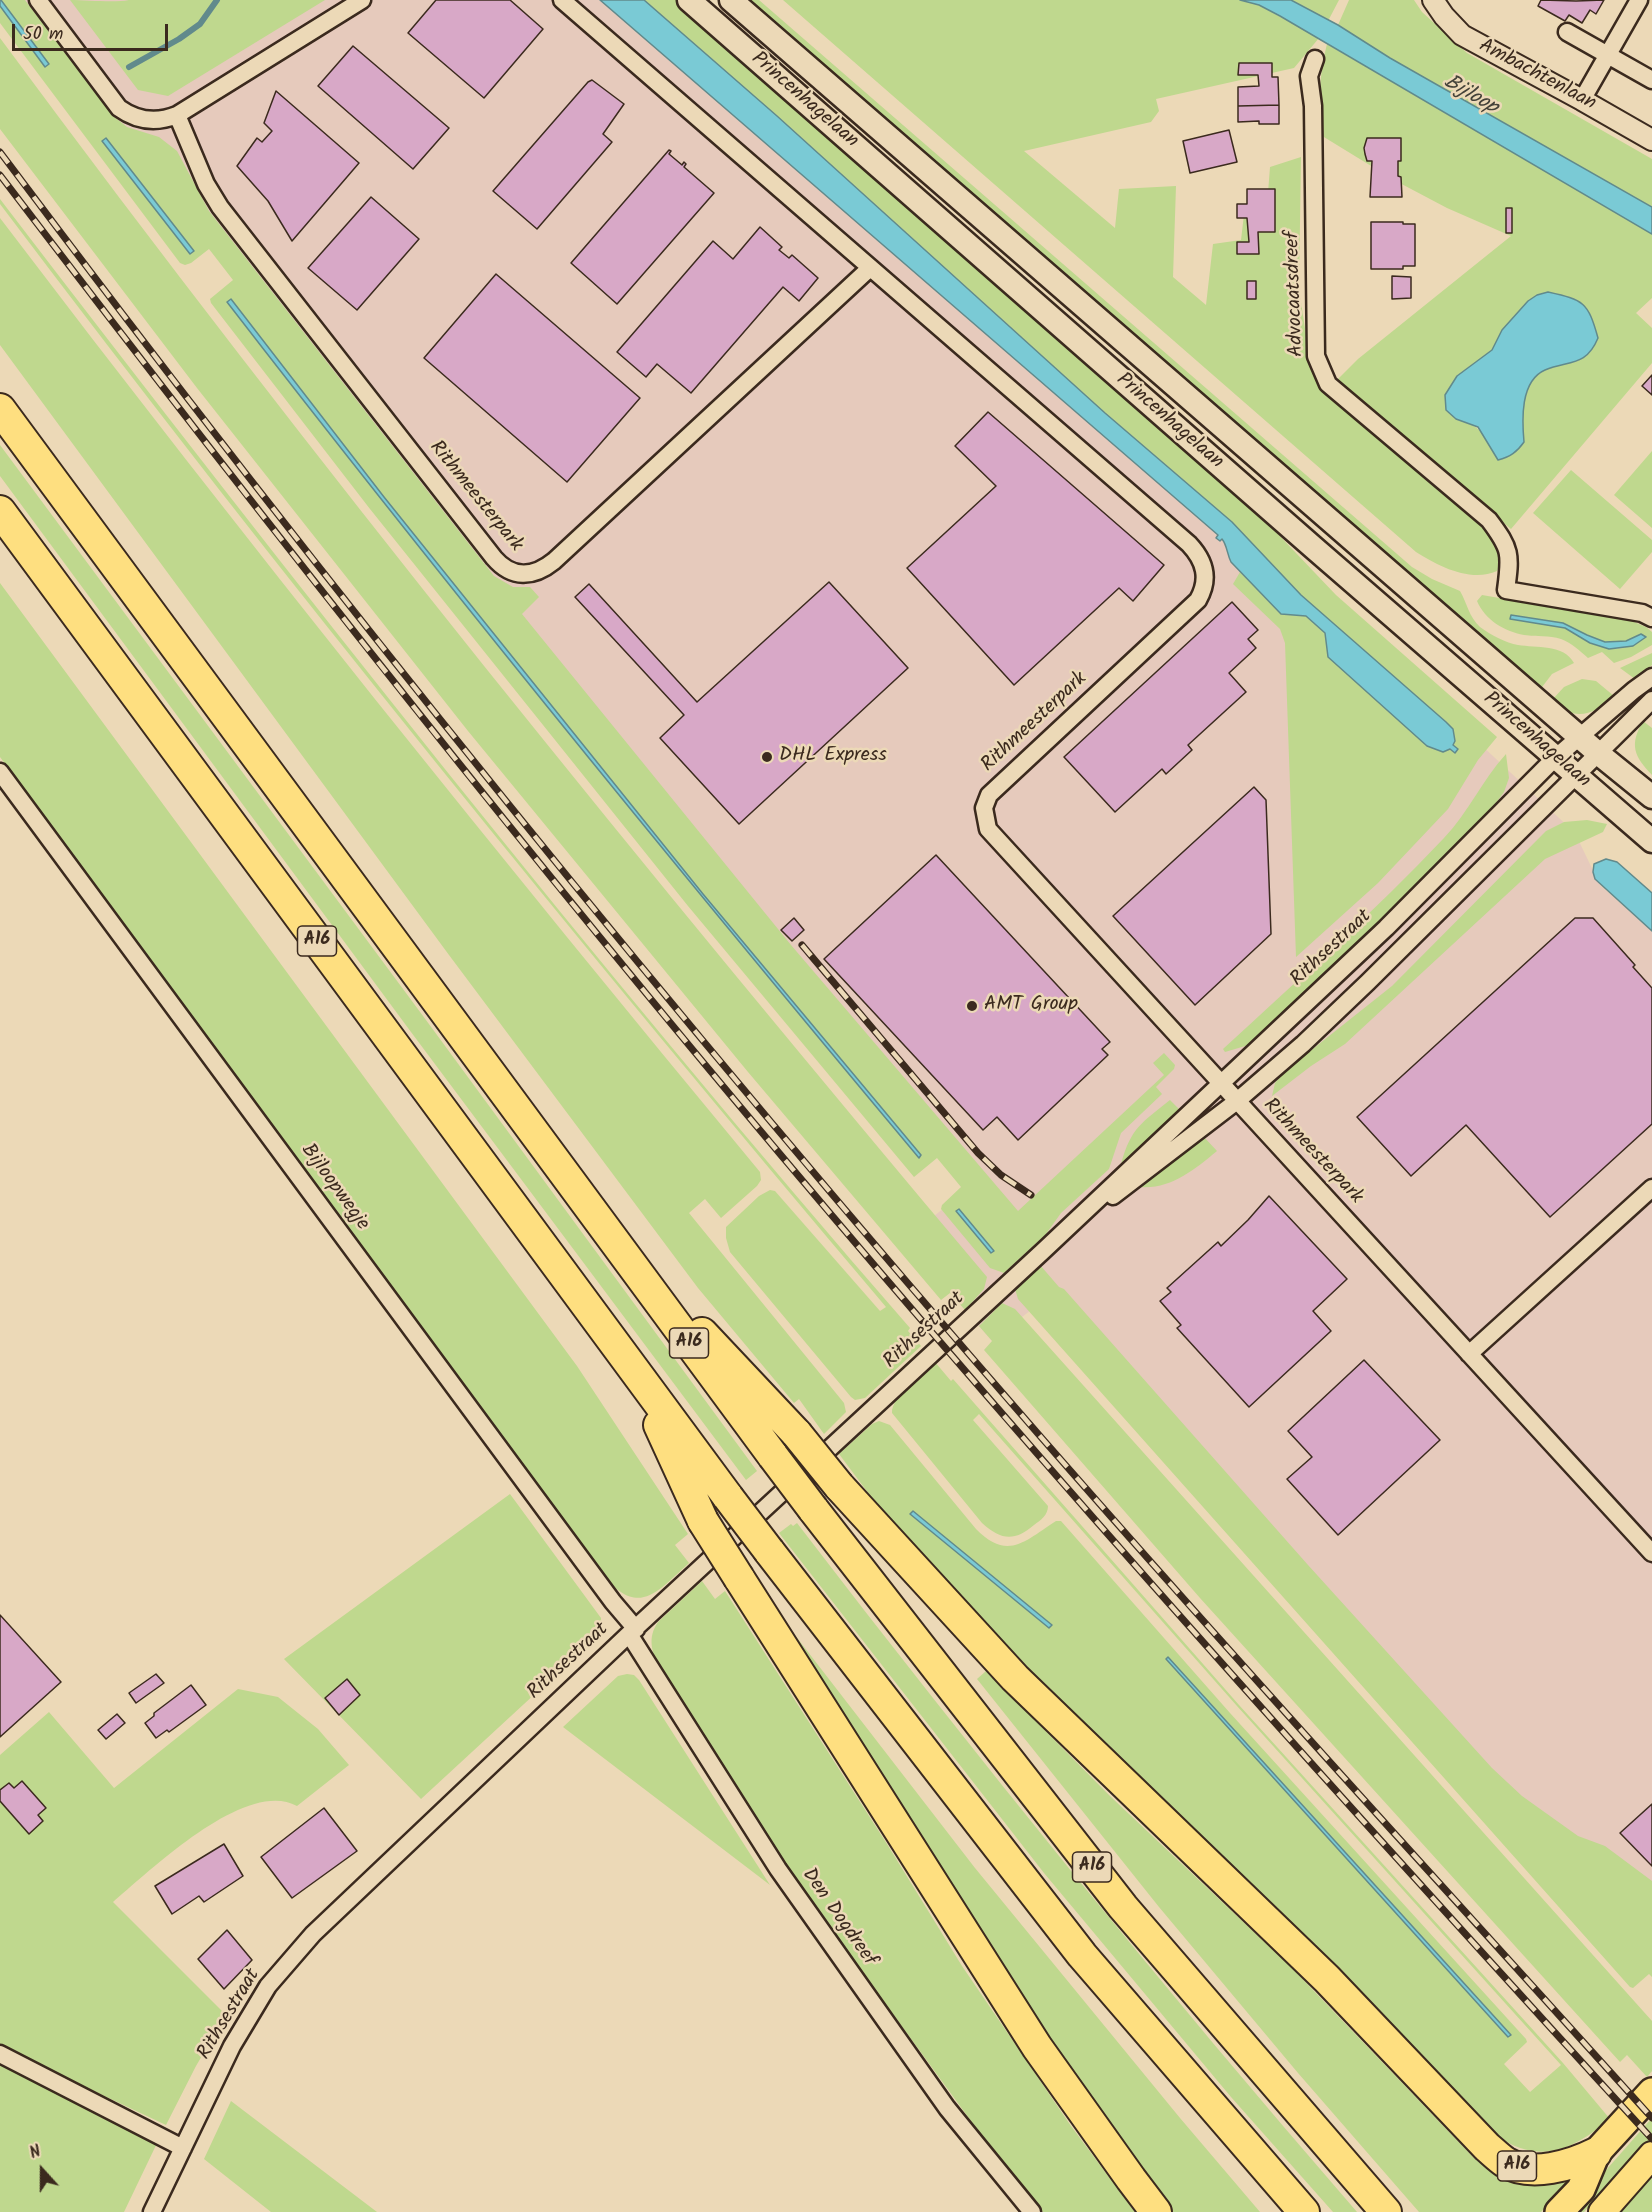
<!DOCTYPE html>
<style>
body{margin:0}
#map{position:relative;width:1652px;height:2212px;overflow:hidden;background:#ecd9b7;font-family:Kalam,sans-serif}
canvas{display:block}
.north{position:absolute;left:12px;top:2140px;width:60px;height:60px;-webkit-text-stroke:4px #ecd9b7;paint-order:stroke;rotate:339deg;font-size:16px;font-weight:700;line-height:24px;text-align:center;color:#3b2a1e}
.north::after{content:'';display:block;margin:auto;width:21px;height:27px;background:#3b2a1e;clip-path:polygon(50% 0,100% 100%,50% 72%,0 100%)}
.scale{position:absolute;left:12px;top:24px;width:156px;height:27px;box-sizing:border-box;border:3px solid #3b2a1e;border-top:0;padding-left:8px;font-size:18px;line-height:21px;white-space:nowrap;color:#3b2a1e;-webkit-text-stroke:4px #ecd9b7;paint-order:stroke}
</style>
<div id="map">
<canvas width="1652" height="2212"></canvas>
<div class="north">N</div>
<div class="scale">50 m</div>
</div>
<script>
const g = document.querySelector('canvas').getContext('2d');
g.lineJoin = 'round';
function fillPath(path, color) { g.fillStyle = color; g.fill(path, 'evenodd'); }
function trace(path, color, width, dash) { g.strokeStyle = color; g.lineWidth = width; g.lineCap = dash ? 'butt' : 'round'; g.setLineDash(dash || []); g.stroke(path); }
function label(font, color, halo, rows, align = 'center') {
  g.font = font + ' Kalam,sans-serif'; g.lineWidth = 5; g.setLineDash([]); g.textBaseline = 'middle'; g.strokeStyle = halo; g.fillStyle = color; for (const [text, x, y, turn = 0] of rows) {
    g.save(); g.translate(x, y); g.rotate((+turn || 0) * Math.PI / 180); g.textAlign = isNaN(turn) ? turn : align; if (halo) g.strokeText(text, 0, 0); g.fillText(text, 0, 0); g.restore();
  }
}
const built = new Path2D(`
 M0,0H662L1301,576L1575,833L1600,885L1652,931V1973L1030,1311L991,1340L952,1295L933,1217L968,1188L236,281Z`);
const green = new Path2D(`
 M0,0H25L112,115L127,127L159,137L177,151L209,211L494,576L513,587H530L539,597L522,614L791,945L1018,1211L1164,1075L1153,1063L1164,1053L1175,1065L1174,1069L1156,1087L1162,1094L1121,1133L1109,1169L1061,1213L1046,1234L1004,1273L990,1268L941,1209L942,1205L961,1187L937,1158L914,1177L688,906L370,509L211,303L210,299L233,280L209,249L191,263L185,265L180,263L0,23Z
 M70,0C87,0 114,3 129,0H325L168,96L138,90Z
 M644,0H677L1255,510L1336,595L1497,737L1478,760L1448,809L1378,883L1296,957L1285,643L1280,629L1233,584L1240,572L1281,614L1306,616L1325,633L1328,657L1453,745L1350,639L1301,595L1232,522L1105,413L777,116Z
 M743,0H759L1412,567L1432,579L1460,591C1467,603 1469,617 1480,627C1491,635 1506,643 1518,645C1536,648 1564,644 1574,663L1552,674L1539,691Z
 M783,0H1240L1259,5L1319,38L1294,68L1156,99L1159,111L1151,122L1024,151L1115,228L1119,189L1176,186L1173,277L1206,305L1213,244L1241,240L1245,206H1267L1270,167L1301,157L1299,289L1311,368L1321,387L1491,531C1499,545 1504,555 1497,571C1471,583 1438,566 1416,552Z
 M1291,0H1339L1328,21Z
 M1349,0H1414L1422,12L1467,53L1652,159V207L1390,58L1338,25Z
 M0,38C314,463 647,873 987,1277L984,1289L965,1310L950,1293L941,1300L748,1072L468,731L197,388L0,129Z
 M1327,44L1652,234V298L1636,313L1652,328V363L1511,529L1335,382L1358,359L1511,236L1447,208L1394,180L1319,134C1319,104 1319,73 1327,44ZM1548,292C1584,300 1588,302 1598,338C1587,367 1569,360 1545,370C1520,381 1522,420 1524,442L1490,448C1483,430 1475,424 1456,419L1457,376L1492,350L1502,330L1528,301L1537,295Z
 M0,199C294,583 593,963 910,1328L908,1331L921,1346L865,1398L855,1400L851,1397L730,1252L726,1238V1227L759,1196L770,1190L775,1191L880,1311L886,1307C581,946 284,581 0,204Z
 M0,218C246,542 501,859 760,1172L761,1180L757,1186L721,1218L705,1199L689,1213L844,1403L846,1412L824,1434L799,1399L794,1403L698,1288L449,955L0,345Z
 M0,445L426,1020L757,1471L746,1480L411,1032L0,476Z
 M1652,451V528L1614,495Z
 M1571,470L1652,540V552L1620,589L1533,513Z
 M0,583L577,1366L688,1534L675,1545L689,1563C655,1594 638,1618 601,1573L0,757Z
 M1482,595L1632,621L1646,627L1652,632V645L1631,657L1614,663L1602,652L1588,658C1580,651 1572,643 1561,639C1549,635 1537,637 1524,635C1504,631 1485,620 1477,601ZM1511,615L1563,623L1587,635L1605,642L1626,641L1641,634L1624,648L1609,649L1590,643L1565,628L1511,619Z
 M1652,653V665L1635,679L1620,668Z
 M1582,679L1596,681L1614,696C1593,715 1575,723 1552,700L1564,687Z
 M1643,721L1652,728V775C1634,756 1629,745 1643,721Z
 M1506,754L1509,778L1504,792L1490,811L1413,893L1252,1044L1225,1052L1223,1049C1298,980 1374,912 1444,838C1469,812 1482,780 1506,754Z
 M1587,820L1607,824L1603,832L1545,859L1345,1044L1311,1066L1272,1096L1275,1083L1285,1071L1392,986L1546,831L1564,822Z
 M1170,1100L1180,1110L1121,1164C1131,1127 1142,1123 1170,1100Z
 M1203,1136L1217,1151C1194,1170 1170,1190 1139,1187Z
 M1040,1265L1059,1287L1064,1289L1308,1565L1492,1768L1522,1796L1578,1836L1605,1846L1652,1881V1977L1649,1974L1633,1988L1630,1987L1018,1299L1015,1289Z
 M1002,1303L1015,1309L1652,2021V2071L1647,2077L1627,2055L1620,2062L1200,1598L984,1350L992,1341L979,1326Z
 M935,1362L951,1381L953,1379L1239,1705L1563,2063L1610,2119C1572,2150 1541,2166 1495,2135L1064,1713L884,1514L839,1454L872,1424L879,1421L890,1425L976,1529C1008,1562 1026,1540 1056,1521H1061L1230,1713L1526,2039L1527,2042L1504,2064L1530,2092L1561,2065L1237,1706L979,1414L973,1420L1048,1506C1048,1515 1041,1520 1034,1525C1014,1542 1001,1540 982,1523L892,1413C891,1397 923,1373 935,1362Z
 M510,1494L601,1618V1633L421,1799L284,1659Z
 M797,1523C977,1758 1163,1988 1357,2212H1333L1231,2097L1044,1873L779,1533L791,1524L793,1526Z
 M702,1581L715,1599L725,1591L887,1844L962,1966L1071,2126L1135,2212H1043L1006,2169L806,1895L757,1822L659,1668C652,1652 647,1638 658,1622Z
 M757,1586L975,1868L1180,2118L1260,2212H1166L1132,2168Z
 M986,1671L1111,1797L1292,1968L1474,2158C1514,2189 1527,2186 1574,2175L1541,2212H1419L1298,2073L1159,1907L977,1679Z
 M627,1674L634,1675L639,1680L770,1885L563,1727L618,1676Z
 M238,1689L278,1697L318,1729L349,1765L297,1806C246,1778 151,1870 113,1902L226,2015L196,2066L166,2125L0,2047V1755L49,1712L114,1788Z
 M0,2063L159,2139L124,2212H0Z
 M231,2101L377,2212H271L204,2159Z
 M1652,2118V2137L1584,2212H1569Z
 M1652,2168V2212H1620Z`);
const water = new Path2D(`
 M0,0H1L49,64L45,67L0,6Z
 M600,0H644L777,116L1105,413L1232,522L1301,595L1446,722L1453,729L1455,741L1453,745L1458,749L1455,753L1450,749L1443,752L1427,746L1328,657L1325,633L1306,616L1281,614L1231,562C1227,554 1227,545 1222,539L1220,541L1216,538L1218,535Z
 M1240,0H1291L1338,25L1390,58L1652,207V234L1280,16L1259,5Z
 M106,138L194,251L190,254L102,141Z
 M1548,292C1584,300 1588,302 1598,338C1586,367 1569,360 1545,370C1520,381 1522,420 1524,442C1517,452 1510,457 1498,460L1478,427L1456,419L1446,410L1445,395L1457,376L1492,350L1502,330L1528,301L1537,295Z
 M231,299L384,497L703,894L921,1155L919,1158C683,876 451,592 227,302Z
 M1511,615L1563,623L1587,635L1605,642L1626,641L1641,634L1646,637L1633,646L1609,649L1590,643L1565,628L1510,619Z
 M1606,859L1617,862L1652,893V931L1595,879L1593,872L1594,864Z
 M959,1209L994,1251L991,1253L956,1211Z
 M913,1511L1052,1625L1049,1628L910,1514Z
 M1168,1657L1511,2035L1508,2037L1166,1659Z`);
const stream = new Path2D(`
 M129,67L179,39L200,24L217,0`);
const building = new Path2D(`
 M436,0H510L543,29L484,98L408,33Z
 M1541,0L1576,1L1604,0L1596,14L1590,10L1582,23L1569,15L1565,21L1538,6Z
 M353,46L449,128L413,169L318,86Z
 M1239,63H1272V77H1278L1279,105L1238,106V87L1259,86L1258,75H1238Z
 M592,80L624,104L603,134L612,142L537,229L493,191L588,82Z
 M276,91L359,163L292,241L268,201L237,166L257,138L262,142L272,131L264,123Z
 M1279,105V124H1259V121L1238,122V106Z
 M1229,130L1237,162L1190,173L1183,141Z
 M1367,138H1401V161H1398V176L1401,177L1402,197H1370L1372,161H1367L1365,154L1364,148Z
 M669,150L671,151L669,154L682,165L684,162L686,164L684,167L714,193L617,304L571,263Z
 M1247,189H1275V232H1258L1259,254H1237V242H1249L1247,218H1237V204H1247Z
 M371,197L419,239L357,310L308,268Z
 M1506,208H1512V233H1506Z
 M1371,222H1403V224H1415V266H1403V269H1371Z
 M760,227L782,247L779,250L789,258L792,255L818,278L799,301L783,287L691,393L657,364L646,377L617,352L713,241L733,259Z
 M496,274L640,398L567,482L424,358Z
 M1392,276L1411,277V298L1392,299Z
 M1247,281H1256V299H1247Z
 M1652,375V395L1642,386Z
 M988,412L1164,565L1133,601L1119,588L1014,685L907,568L996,486L955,446Z
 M829,582L908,668L739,824L660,738L684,715L575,597L589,584L697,702Z
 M1232,602L1258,630L1248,639L1256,648L1229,673L1246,692L1188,745L1192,750L1166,774L1162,769L1115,812L1064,757Z
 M1254,787L1266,800L1271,934L1195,1005L1113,916Z
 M936,855L1110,1042L1102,1049L1108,1055L1018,1140L997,1117L983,1130L824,959Z
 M794,918L804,930L792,941L781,930Z
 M1575,918H1593L1635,965L1633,967L1652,988V1124L1550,1217L1466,1125L1411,1176L1357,1117Z
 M1269,1196L1347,1279L1313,1311L1331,1331L1249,1407L1177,1328L1181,1325L1160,1301L1171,1292L1167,1288L1218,1242L1221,1246L1248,1220Z
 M1364,1360L1440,1440L1338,1535L1287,1479L1312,1457L1288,1431Z
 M0,1615L61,1682L0,1737Z
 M156,1674L164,1683L136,1703L129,1693Z
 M347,1679L360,1695L339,1715L325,1698Z
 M191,1685L206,1705L169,1732L167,1730L156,1738L145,1723L154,1716V1713Z
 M117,1714L125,1723L106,1739L98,1730Z
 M22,1781L46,1808L38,1815L43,1821L29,1834L0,1801V1790L9,1783L14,1788Z
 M1652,1804V1866L1620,1833Z
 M324,1808L357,1851L292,1898L261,1857Z
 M224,1844L243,1876L204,1902L199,1896L172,1914L155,1886Z
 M227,1930L252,1960L224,1989L198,1959Z`);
const minor = new Path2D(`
 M38,0L119,108C137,121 157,123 177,115L362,0
 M562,0L1189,544C1205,561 1210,579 1198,600L989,795L984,808L988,829L1652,1553
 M1567,32L1652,80
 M1315,59L1309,76L1313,106L1316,356L1328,384L1489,520C1511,549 1511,554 1506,590L1642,613L1652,618
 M1582,100L1639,0
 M177,115L206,184L220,207L494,558C512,579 533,578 554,561L870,268
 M0,772L613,1602L636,1629
 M1113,1196L1237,1101L1303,1044L1368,982L1652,700
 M1469,1354L1652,1188
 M629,1634L778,1869L947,2108L1032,2212
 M0,2054L183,2148
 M152,2212L232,2046L268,1986L313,1934L629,1634L1042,1252L1386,928L1555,758L1634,690L1652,677`);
const tertiary = new Path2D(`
 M1433,0L1444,16L1462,35L1582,100L1652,140`);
const secondary = new Path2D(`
 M689,0L1314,548L1652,841
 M731,0L1599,754L1652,797`);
const primary = new Path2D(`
 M1602,2212L1652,2155`);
const trunk = new Path2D(`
 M1559,2212L1581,2189L1596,2153L1652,2092`);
const motorway = new Path2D(`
 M0,409L773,1456
 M0,511L728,1497
 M702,1333L797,1434
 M659,1425L703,1521
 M839,1486L1015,1678L1327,1979L1487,2147C1493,2152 1499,2158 1505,2162C1531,2178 1572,2165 1596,2153
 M813,1509L1123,1907L1386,2212
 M769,1551L1082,1955L1304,2212
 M739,1578L1037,2047L1131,2179L1156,2212`);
const rail = new Path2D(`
 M0,152C330,592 678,1021 1040,1436C1241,1666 1447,1891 1652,2118
 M0,175C253,507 511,835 780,1154C1062,1489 1356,1815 1652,2139
 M802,945L978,1153L1001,1175L1031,1195`);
const motorwayBridge = new Path2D(`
 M797,1434L839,1486
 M773,1456L813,1509
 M728,1497L769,1551
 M703,1521L739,1578`);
const markers = [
 [767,757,6,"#3b2a1e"],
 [972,1006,6,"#3b2a1e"]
];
const shields = [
 [317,941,39],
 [689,1343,39],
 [1092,1867,39],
 [1517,2166,39]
];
const shieldNames = [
 ["A16",317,941],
 ["A16",689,1343],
 ["A16",1092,1867],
 ["A16",1517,2166]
];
const streetNames = [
 ["Ambachtenlaan",1537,76,28],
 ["Princenhagelaan",804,101,41],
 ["Advocaatsdreef",1296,294,-92],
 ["Princenhagelaan",1169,422,41],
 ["Rithmeesterpark",475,497,51],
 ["Rithmeesterpark",1035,723,-43],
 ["Princenhagelaan",1536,741,41],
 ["Rithsestraat",1332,949,-43],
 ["Rithmeesterpark",1312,1152,47],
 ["Bijloopwegje",334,1188,54],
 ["Rithsestraat",925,1331,-43],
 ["Rithsestraat",569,1662,-43],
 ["Den Dogdreef",838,1918,55],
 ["Rithsestraat",230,2015,-59]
];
const poiNames = [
 ["DHL Express",779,757],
 ["AMT Group",984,1006]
];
const waterNames = [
 ["Bijloop",1470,96,30]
];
fillPath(built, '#e6cabc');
fillPath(green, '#bfd88e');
fillPath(water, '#7acad5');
trace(water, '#618a8c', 1.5);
trace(stream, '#618a8c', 6);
fillPath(building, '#d8a8c7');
trace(building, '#3b2a1e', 1.5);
trace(minor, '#3b2a1e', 21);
trace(tertiary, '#3b2a1e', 24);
trace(secondary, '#3b2a1e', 27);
trace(primary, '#3b2a1e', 30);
trace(trunk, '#3b2a1e', 32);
trace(motorway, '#3b2a1e', 34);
trace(minor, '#ecd9b7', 16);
trace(tertiary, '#ecd9b7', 20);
trace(secondary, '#ecd9b7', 22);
trace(primary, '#fedf80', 26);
trace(trunk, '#fedf80', 27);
trace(motorway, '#fedf80', 30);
trace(rail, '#3b2a1e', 7);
trace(rail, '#ecd9b7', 4.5, [14]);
trace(motorwayBridge, '#3b2a1e', 34, []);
trace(motorwayBridge, '#fedf80', 30);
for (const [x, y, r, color] of markers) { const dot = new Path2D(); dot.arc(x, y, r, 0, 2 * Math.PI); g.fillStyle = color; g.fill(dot); trace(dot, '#ecd9b7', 2); }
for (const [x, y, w] of shields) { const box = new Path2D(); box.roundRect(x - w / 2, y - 15, w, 30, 4.5); g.fillStyle = '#ecd9b7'; g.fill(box); trace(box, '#3b2a1e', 1.5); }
label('bold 18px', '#3b2a1e', null, shieldNames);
label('20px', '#3b2a1e', '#ecd9b7', streetNames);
label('20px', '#3b2a1e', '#ecd9b7', poiNames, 'left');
label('italic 21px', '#444239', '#ecd9b7', waterNames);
</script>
